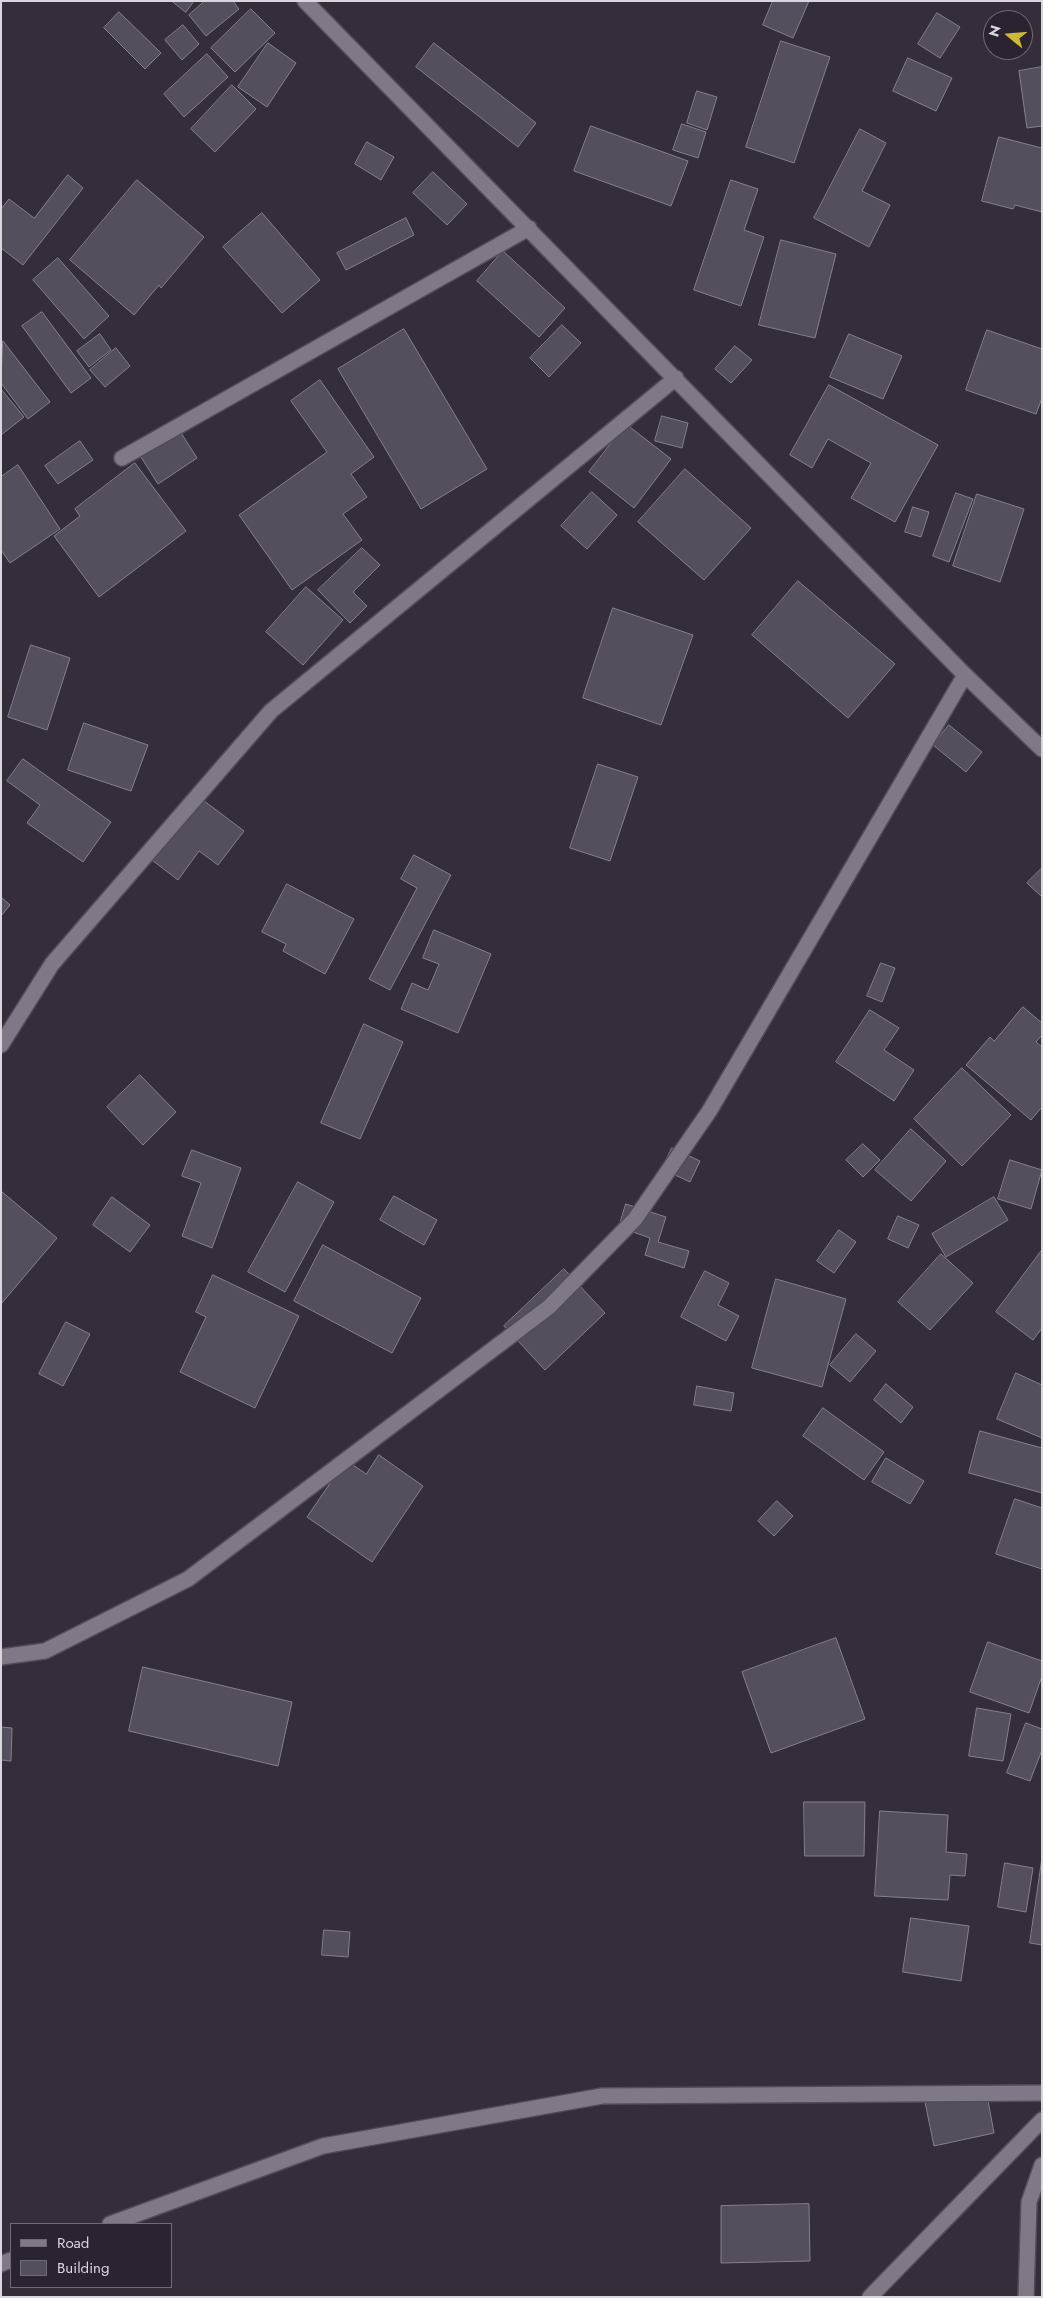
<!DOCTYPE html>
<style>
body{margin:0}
#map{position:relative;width:1043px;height:2298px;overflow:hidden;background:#352d3a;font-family:Jost,sans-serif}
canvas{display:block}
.frame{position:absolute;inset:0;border:2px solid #dad6de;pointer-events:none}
.legend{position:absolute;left:10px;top:2223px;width:162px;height:65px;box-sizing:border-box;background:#2b2430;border:1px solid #716b76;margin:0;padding:6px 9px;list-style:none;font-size:15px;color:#dad6de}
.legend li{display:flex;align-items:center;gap:10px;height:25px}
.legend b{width:25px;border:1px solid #716b76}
.north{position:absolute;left:983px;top:10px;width:50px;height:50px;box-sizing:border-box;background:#2b2430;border:1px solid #716b76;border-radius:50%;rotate:287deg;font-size:14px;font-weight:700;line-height:20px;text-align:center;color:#dad6de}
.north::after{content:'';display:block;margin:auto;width:18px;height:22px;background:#cdb938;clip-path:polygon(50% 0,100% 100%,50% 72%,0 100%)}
</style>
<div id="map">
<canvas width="1043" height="2298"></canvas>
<div class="frame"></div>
<ul class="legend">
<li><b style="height:6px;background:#807887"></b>Road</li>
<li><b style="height:14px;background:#554e5c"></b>Building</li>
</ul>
<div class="north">N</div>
</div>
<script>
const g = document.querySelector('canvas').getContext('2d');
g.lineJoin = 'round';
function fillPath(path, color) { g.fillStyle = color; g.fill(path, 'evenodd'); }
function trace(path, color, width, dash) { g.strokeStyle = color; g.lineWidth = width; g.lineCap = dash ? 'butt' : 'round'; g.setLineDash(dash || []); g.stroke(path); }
const building = new Path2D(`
 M172,1H194L186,12Z
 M205,1H233L239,9L206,36L189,15Z
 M773,1H809L793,38L763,25Z
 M251,9L275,33L235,72L211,48Z
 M119,12L161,53L145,69L104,28Z
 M937,13L960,27L940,58L918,44Z
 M183,25L199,44L182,60L165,40Z
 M781,41L830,57L794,163L746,147Z
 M268,43L296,63L267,107L238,87Z
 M434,43L536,123L518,147L416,67Z
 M207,54L228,77L184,117L164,94Z
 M908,58L952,78L936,111L893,91Z
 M1042,67V126L1027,128L1019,71Z
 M232,85L256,109L215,152L191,129Z
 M697,91L717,97L707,130L687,123Z
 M682,124L706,132L698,158L673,150Z
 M591,126L688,161L671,206L574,171Z
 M860,129L886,143L862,191L890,205L869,247L814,218Z
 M999,137L1042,148V212L1015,205L1013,209L982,201Z
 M367,142L394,157L381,180L355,164Z
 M433,172L467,204L447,225L413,193Z
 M68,175L83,188L23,265L1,248V209L9,199L34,218Z
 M137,180L204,237L161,288L159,285L134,315L70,260Z
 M731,180L758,189L744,230L764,237L741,306L694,290Z
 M262,213L320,280L282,313L223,247Z
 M406,218L414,235L346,270L337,253Z
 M781,240L836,254L815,338L759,325Z
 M503,251L565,308L539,337L477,281Z
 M58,258L109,316L84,339L33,280Z
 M42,312L91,378L71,393L22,326Z
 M562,325L581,343L549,377L530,358Z
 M404,329L487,469L421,509L338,369Z
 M987,330L1042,349V398L1036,414L966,390Z
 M100,334L111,350L89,367L77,351Z
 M849,334L902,356L883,399L830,377Z
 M3,341L50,402L28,419L1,383Z
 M735,346L752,360L731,383L715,369Z
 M116,348L130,366L105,387L90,370Z
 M320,380L374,457L351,474L367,497L343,514L362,540L292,590L239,515L327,452L291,401Z
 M829,385L938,445L895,522L851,498L871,463L828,439L812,468L790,455Z
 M1,389L24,417L1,435Z
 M662,416L688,423L682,448L655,441Z
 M626,424L671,459L634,508L589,472Z
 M178,428L197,458L158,484L139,454Z
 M80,441L93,460L58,484L45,466Z
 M135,463L186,531L99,597L54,536L80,516L75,509Z
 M18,465L60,529L10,563L1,550V477Z
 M685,469L751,528L704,580L638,522Z
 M592,492L617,515L587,549L561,526Z
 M956,493L973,499L949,562L933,556Z
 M977,494L1024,509L1000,582L953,566Z
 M913,507L929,512L921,537L905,532Z
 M362,548L380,565L353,592L367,606L350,623L318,590Z
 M798,581L895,664L848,718L752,635Z
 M306,587L343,620L303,665L266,632Z
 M613,608L693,635L661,725L583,698Z
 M31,645L70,658L47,730L8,717Z
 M84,723L148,745L131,791L68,770Z
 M949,725L982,752L966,772L933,745Z
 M23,759L111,822L83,862L27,823L40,805L7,781Z
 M598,764L638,777L610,861L570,848Z
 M195,794L244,831L218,865L199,851L178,880L148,857Z
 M414,855L451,875L390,990L369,979L417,888L401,879Z
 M1042,868V897L1027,883Z
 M287,884L354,919L325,974L283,951L286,944L262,932Z
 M1,897L10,905L1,916Z
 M434,930L491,954L458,1033L401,1009L412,983L428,990L439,964L423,958Z
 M881,963L895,968L882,1002L867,996Z
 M1023,1007L1042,1023V1035L1036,1042L1042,1047V1107L1031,1120L966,1065L990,1037L994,1041Z
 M870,1010L899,1028L884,1050L914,1070L894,1101L836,1062Z
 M364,1024L403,1042L360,1139L321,1123Z
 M962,1068L1011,1115L962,1166L914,1119Z
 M140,1075L176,1112L143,1145L107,1107Z
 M911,1129L946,1161L911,1201L875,1170Z
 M863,1144L880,1160L863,1177L846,1160Z
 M672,1148L700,1161L690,1182L662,1169Z
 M192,1150L241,1168L212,1248L182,1236L201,1183L182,1176Z
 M1010,1160L1042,1170L1031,1209L998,1199Z
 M298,1182L334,1202L285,1292L248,1272Z
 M1,1191L57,1238L1,1304Z
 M394,1196L437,1220L424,1245L380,1220Z
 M112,1197L150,1225L130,1252L93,1225Z
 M994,1197L1008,1220L946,1257L932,1234Z
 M626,1204L666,1217L658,1242L689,1251L684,1268L645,1255L650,1238L619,1227Z
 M898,1216L919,1225L908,1248L888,1239Z
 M839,1230L856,1242L834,1273L817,1261Z
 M323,1245L421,1298L392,1353L294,1301Z
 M1042,1250V1328L1033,1340L996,1312Z
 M941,1254L973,1283L930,1330L898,1302Z
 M564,1269L605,1313L545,1370L504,1326Z
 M705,1271L729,1283L718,1305L739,1316L726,1341L681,1317Z
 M213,1275L299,1316L255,1408L180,1372L206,1317L196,1312Z
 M776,1279L846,1299L822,1387L752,1368Z
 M66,1322L90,1334L63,1386L39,1374Z
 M856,1334L876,1351L850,1382L830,1365Z
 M1016,1373L1042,1385V1438L997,1419Z
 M886,1384L913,1407L901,1423L874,1400Z
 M697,1386L734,1393L731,1411L694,1405Z
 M823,1408L884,1452L864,1480L803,1436Z
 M980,1431L1042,1448V1493L969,1473Z
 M379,1455L423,1486L372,1562L307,1517L346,1460L366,1474Z
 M886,1458L924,1481L910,1504L872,1482Z
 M1015,1499L1042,1508V1569L996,1554Z
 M777,1501L793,1516L774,1536L758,1521Z
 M836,1638L865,1719L771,1753L742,1672Z
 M988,1642L1042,1661V1676L1029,1713L970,1692Z
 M143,1667L292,1702L278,1766L129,1731Z
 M977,1708L1011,1714L1003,1761L969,1756Z
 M1026,1723L1042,1729V1750L1030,1781L1007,1773Z
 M1,1727L12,1728L11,1761L1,1760Z
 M804,1802H865L864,1856H805Z
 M880,1811L948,1815L946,1852L967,1854L965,1876L950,1875L948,1900L875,1896Z
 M1042,1858V1945L1030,1943Z
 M1005,1863L1033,1868L1026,1912L998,1907Z
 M911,1918L969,1926L961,1981L903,1972Z
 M324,1930L350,1932L348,1957L322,1955Z
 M986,2090L994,2133L934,2146L925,2102Z
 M809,2204L810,2261L721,2263V2206Z`);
const minor = new Path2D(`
 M305,1L965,675L1042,749
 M122,458L529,228
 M1,1045L52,964L271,711L676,378
 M1,1657L45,1651L188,1579L549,1307L635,1219L710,1110L965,675
 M110,2224L323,2146L602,2096L1042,2093
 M1,2264L11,2260
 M870,2297L1042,2120
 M1026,2297L1029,2202L1042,2165`);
fillPath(building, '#554e5c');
trace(building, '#877f8e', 1);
trace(minor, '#514c56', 18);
trace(minor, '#807887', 15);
</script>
